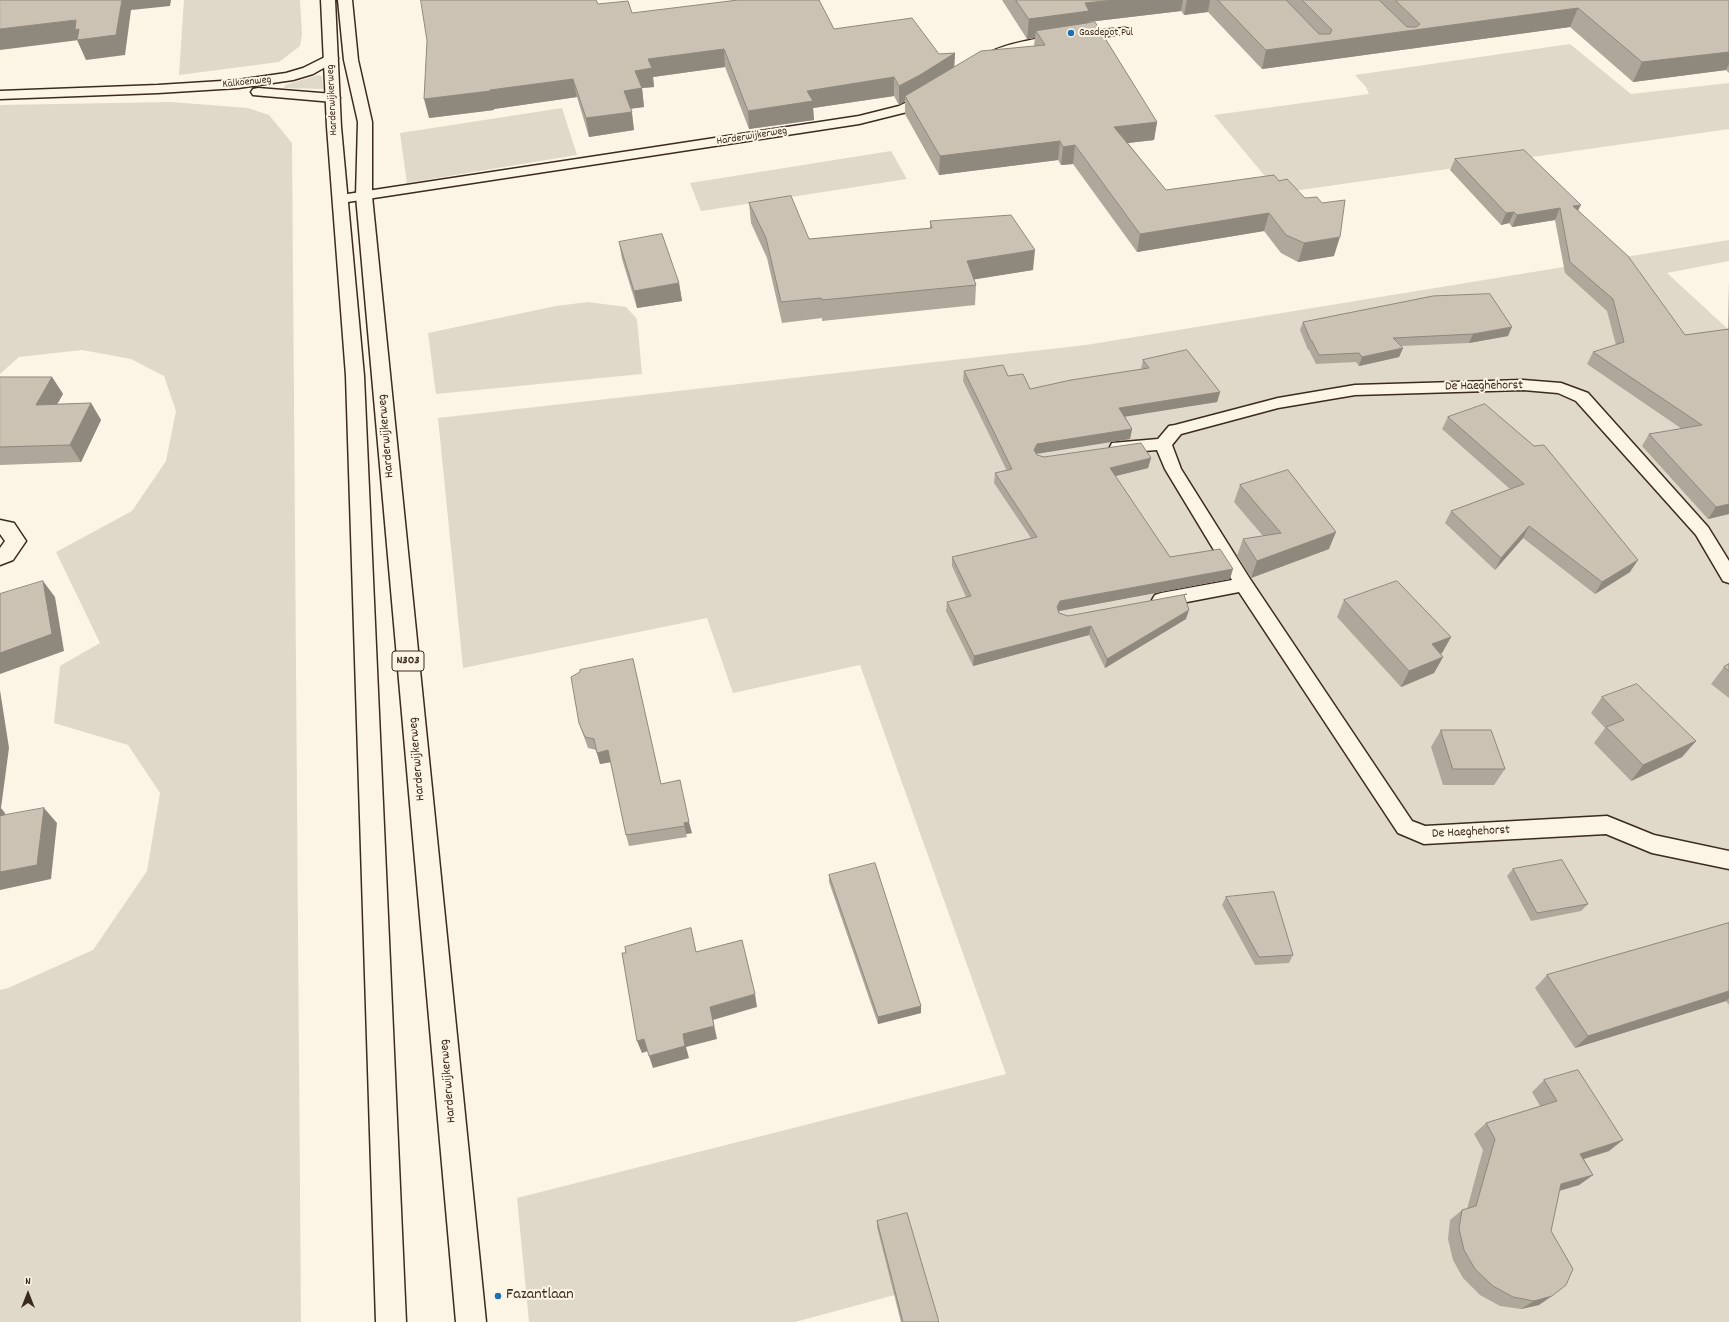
<!DOCTYPE html>
<style>
body{margin:0}
#map{position:relative;width:1729px;height:1322px;overflow:hidden;background:#fcf5e5;font-family:Dekko,sans-serif}
canvas{display:block}
.north{position:absolute;left:8px;top:1274px;width:40px;height:40px;-webkit-text-stroke:3px #fcf5e5;paint-order:stroke;rotate:0deg;font-size:11px;font-weight:700;line-height:16px;text-align:center;color:#3b2a1e}
.north::after{content:'';display:block;margin:auto;width:14px;height:18px;background:#3b2a1e;clip-path:polygon(50% 0,100% 100%,50% 72%,0 100%)}
</style>
<div id="map">
<canvas width="1729" height="1322"></canvas>
<div class="north">N</div>
</div>
<script>
const g = document.querySelector('canvas').getContext('2d');
g.lineJoin = 'round';
function fillPath(path, color) { g.fillStyle = color; g.fill(path, 'evenodd'); }
function trace(path, color, width, dash) { g.strokeStyle = color; g.lineWidth = width; g.lineCap = dash ? 'butt' : 'round'; g.setLineDash(dash || []); g.stroke(path); }
function label(font, color, halo, rows, align = 'center') {
  g.font = font + ' Dekko,sans-serif'; g.lineWidth = 4; g.setLineDash([]); g.textBaseline = 'middle'; g.strokeStyle = halo; g.fillStyle = color; for (const [text, x, y, turn = 0] of rows) {
    g.save(); g.translate(x, y); g.rotate((+turn || 0) * Math.PI / 180); g.textAlign = isNaN(turn) ? turn : align; if (halo) g.strokeText(text, 0, 0); g.fillText(text, 0, 0); g.restore();
  }
}
const green = new Path2D(`
 M184,0H300L302,34L300,46L279,62L179,75Z
 M1570,44L1631,94L1729,83V129L1279,193L1214,115L1369,94L1366,87L1355,75Z
 M318,75L322,76L323,89L284,88L285,85Z
 M171,102L248,108L269,115L292,143L301,1322H0V990L8,988L93,950L147,871L160,793L128,745L54,723L60,666L100,643L56,552L132,511L166,461L176,411L164,376L131,359L82,350L19,357L0,374V105Z
 M562,108L577,155L407,183L400,133Z
 M891,151L907,179L701,211L690,183Z
 M1729,240V261L1667,273L1729,330V1322H941L917,1289L795,1322H529L517,1198L1006,1074L860,665L733,693L707,618L463,668L438,418L1086,345Z
 M588,302L626,307L637,319L642,374L436,394L428,333L556,306Z`);
const lane = new Path2D(`
 M1125,28L1129,29L1131,31L1129,33L1038,46L1008,54L993,61H985L983,58C996,39 1100,30 1125,28Z
 M927,92L931,93L933,96L931,99L907,112L859,124L341,203L336,202L334,199L336,196L341,195L859,116L899,106Z
 M1523,380L1561,383L1588,393L1708,527L1729,561V583L1723,581L1696,535L1576,401L1558,393L1523,390L1355,395L1278,408L1181,434L1172,445L1181,469L1250,579L1412,821L1425,826L1607,816L1654,835L1729,851V869L1652,853L1606,834L1424,844L1398,833L1239,592L1161,607L1155,605L1152,600L1155,595L1161,593L1232,580L1165,469L1157,450L1118,453L1112,451L1110,447L1112,443L1158,439L1169,426L1175,425L1278,398L1355,385Z`);
const street = new Path2D(`
 M331,54L336,55L338,58L336,61L313,74L293,80L238,88L158,93L0,99V91L158,85L238,80L286,73L303,68Z
 M258,88L333,94L338,95L340,98L338,101L333,102L253,95L251,92L253,89Z
 M0,520L14,523L26,541L13,560L0,565V548L5,541L0,534Z`);
const primary = new Path2D(`
 M321,0H335L341,127L364,376L406,1322H376L346,376L327,127Z
 M338,0H352L358,60L372,122V196L486,1322H456L356,196L358,122L344,60Z`);
const wall = new Path2D(`
 M1002,0H1729V73L1726,70L1633,82L1570,27L1262,69L1208,12L1184,15L1181,11L1088,22V23L1157,122L1154,140L1128,143L1166,190L1274,175L1334,256L1298,262L1281,253L1264,231L1137,252L1073,164L1061,165L1058,160L939,175L905,114V101L899,105L894,96L813,108L814,120L749,129L725,67L653,77L654,87L642,88L644,107L630,109L634,130L589,137L577,97L494,109V110L429,118L598,4L632,13L834,29L939,54L955,53L954,67L1034,46L1035,38L1027,39Z
 M1455,159L1578,210L1685,335L1728,329L1729,282V514L1708,519L1642,446L1649,434L1682,429L1587,364L1593,352L1616,345L1607,311L1565,273L1555,220L1512,227L1509,223L1501,225L1450,170Z
 M749,203L809,239L930,228V221L1033,270L974,279L976,285L975,305L822,321V318L782,323L767,258L751,223Z
 M619,242L679,283L682,301L637,308L622,259Z
 M1303,322L1508,336L1469,343L1401,346L1403,348L1399,357L1359,366L1356,362L1316,364L1309,350H1308L1300,330Z
 M1143,360L1220,392L1217,402L1125,416L1132,429L1130,439L1036,453L1037,455L1044,457L1151,458L1148,468L1115,476L1170,557L1230,579L1059,611V613L1068,616L1185,599L1186,619L1105,668L1089,635L973,666L946,611L947,602L966,597L952,566V557L1031,538L994,483L995,473L1007,471L963,381L964,371L1008,376L1030,389L1141,369Z
 M0,377H52L63,394L57,404L91,403L101,420L81,462L0,465Z
 M1448,417L1630,572L1595,594L1523,538L1495,570L1445,523L1451,511L1510,489L1442,429Z
 M1240,485L1329,549L1251,578L1237,556L1243,539L1263,536L1234,502Z
 M1344,600L1451,637L1442,653L1440,654L1443,657L1434,673L1401,687L1337,617Z
 M1729,664V698L1711,684L1724,667Z
 M1602,697L1696,741L1682,757L1631,781L1594,743L1605,728L1591,713Z
 M579,723L661,784L692,833L686,834L687,837L629,846L626,835L611,762L600,764L596,750L588,748L583,734Z
 M1441,730L1505,769L1494,785H1443L1431,747Z
 M1513,869L1588,904L1581,911L1531,921L1507,876Z
 M829,875L921,1013L878,1024L829,882Z
 M1226,897L1293,955L1289,963L1255,965L1222,905Z
 M1729,923V1005L1726,1001L1575,1048L1535,988L1547,975Z
 M1544,1080L1609,1151L1584,1159L1593,1175L1579,1185L1559,1191L1551,1231L1539,1305L1521,1309L1500,1306L1480,1295L1463,1278L1453,1260L1448,1239L1450,1220L1462,1210L1467,1209L1483,1150L1474,1134L1486,1123L1540,1106L1532,1092Z
 M877,1221L939,1322H901L877,1227Z`);
const shadedWall = new Path2D(`
 M122,0H171L170,6L131,10L125,55L86,60L77,40H79L0,50V29L76,20Z
 M1114,0H1183L1181,11L1088,22L1087,30L1036,31L1035,38L1027,39L1029,19L1085,3Z
 M1187,0H1210L1208,12L1184,15Z
 M1578,8L1570,27L1262,69L1266,50Z
 M724,49L725,67L653,77L654,87L642,88L644,107L627,109L624,91L635,71L648,59Z
 M1729,52V64L1726,70L1633,82L1642,62Z
 M955,53L954,71L905,96V101L899,105V86Z
 M894,77V96L813,108L814,120L749,129L748,111L807,91Z
 M573,79L577,97L494,109V110L429,118L424,99Z
 M632,112L634,130L589,137L586,118Z
 M1157,122L1154,140L1111,145L1114,127Z
 M1060,141L1058,160L939,175L940,156Z
 M1075,145L1073,164L1061,165L1063,147Z
 M1581,205L1575,216L1573,206Z
 M1560,208L1555,220L1512,227L1517,215Z
 M1514,212L1509,223L1501,225L1506,213Z
 M1269,213L1264,231L1137,252L1140,234Z
 M1340,237L1334,256L1298,262L1304,243Z
 M1035,250L1033,270L965,281L967,261Z
 M679,283L682,301L637,308L634,291Z
 M1512,327L1508,336L1469,343L1473,334Z
 M1403,348L1399,357L1359,366L1362,357Z
 M52,377L63,394L47,422L36,405Z
 M1220,392L1217,402L1117,418L1119,408Z
 M91,403L101,420L81,462L70,445Z
 M1132,429L1130,439L1036,454L1034,450L1037,444Z
 M1151,458L1148,468L1108,478L1110,468Z
 M1729,504V514L1708,519L1716,507Z
 M1529,526L1523,538L1495,570L1501,558Z
 M1336,532L1329,549L1251,578L1257,561Z
 M1638,560L1630,572L1595,594L1602,582Z
 M1233,569L1230,579L1059,611L1057,607L1060,601Z
 M43,581L55,597L64,651L0,674V653Z
 M1189,610L1186,619L1105,668L1107,659Z
 M1091,626L1089,635L973,666L974,656Z
 M1451,637L1442,653L1423,661L1432,644Z
 M1443,657L1434,673L1401,687L1409,671Z
 M0,690L9,748L1,808L5,813L2,833L0,831Z
 M1696,741L1682,757L1631,781L1643,765Z
 M608,750L611,762L600,764L597,753Z
 M44,808L57,823L51,879L0,890V872Z
 M689,822L692,833L686,834L684,823Z
 M1729,991V998L1726,1001L1575,1048L1588,1036Z
 M755,994L757,1007L713,1020L717,1039L686,1047L689,1058L653,1068L649,1056L710,1007Z
 M921,1006V1013L878,1024V1017Z
 M644,1039L648,1051L642,1053L637,1041Z
 M1623,1140L1609,1151L1567,1164L1580,1154Z
 M1593,1175L1579,1185L1548,1194L1561,1184Z
 M1552,1296L1539,1305L1521,1309L1534,1301Z`);
const building = new Path2D(`
 M0,0H122L116,35L77,40L79,29L75,30L76,20L0,29Z
 M421,0H596L598,4L628,1L632,13L738,0H819L834,29L912,18L939,54L955,53L920,75L899,86L894,77L807,91L813,101L748,111L724,49L648,59L652,68L635,71L642,88L624,91L632,112L586,118L573,79L490,90V91L424,99L427,41Z
 M1016,0H1114L1085,3L1089,11L1029,19Z
 M1218,0H1286L1319,34H1330L1332,30L1302,0H1379L1407,27H1416L1420,24L1395,0H1729V52L1642,62L1578,8L1266,50Z
 M1095,22L1157,122L1114,127L1166,190L1274,175L1279,181L1287,179L1305,198L1317,197L1322,203L1345,200L1340,237L1304,243L1286,235L1269,213L1140,234L1075,145L1063,147L1060,141L940,156L905,96L981,51L1045,45L1036,31Z
 M1524,150L1581,205L1573,206L1628,256L1685,335L1729,329V504L1716,507L1649,434L1702,425L1593,352L1624,342L1613,299L1570,262L1560,208L1517,215L1514,212L1506,213L1455,159Z
 M791,196L809,239L932,228L930,221L1011,215L1035,250L967,261L976,285L822,300L821,298L781,302L766,238L749,203Z
 M662,234L679,283L634,291L619,242Z
 M1490,294L1512,327L1473,334L1393,338L1403,348L1362,357L1359,353L1319,355L1312,341H1311L1303,322L1433,296Z
 M1187,350L1220,392L1119,408L1132,429L1037,444L1034,450L1037,455L1044,457L1141,443L1151,458L1110,468L1170,557L1220,549L1233,569L1060,601L1057,607L1059,613L1068,616L1187,594L1184,595L1189,610L1107,659L1091,626L974,656L947,602L971,596L952,557L1037,537L995,473L1012,469L964,371L1003,365L1008,376L1023,374L1030,389L1071,380L1149,368L1143,360Z
 M0,377H52L36,405L91,403L70,445L0,447Z
 M1485,404L1534,446L1544,445L1638,560L1602,582L1529,526L1501,558L1451,511L1524,484L1448,417Z
 M1288,470L1336,532L1257,561L1243,539L1281,533L1240,485Z
 M43,581L52,634L0,653V594Z
 M1397,581L1451,637L1432,644L1443,657L1409,671L1344,600Z
 M633,659L661,784L680,780L689,822L684,823L685,826L626,835L608,750L597,753L594,739L585,737L579,723L571,677L580,672V670Z
 M1729,664V671L1724,667Z
 M1637,684L1696,741L1643,765L1606,727L1624,720L1602,697Z
 M1441,730H1491L1505,769H1453Z
 M44,808L37,865L0,872V816Z
 M1562,860L1588,904L1537,913L1513,869Z
 M875,863L921,1006L878,1017L829,875Z
 M1274,892L1293,955L1259,957L1226,897Z
 M1729,923V991L1588,1036L1547,975Z
 M691,928L696,952L742,940L755,994L710,1007L714,1026L683,1034L685,1046L649,1056L644,1039L637,1041L622,953H626L625,947Z
 M1578,1070L1623,1140L1580,1154L1593,1175L1561,1184L1551,1231L1573,1269L1566,1285L1552,1296L1534,1301L1513,1297L1493,1286L1475,1269L1464,1250L1459,1229L1462,1210L1476,1206L1495,1139L1486,1123L1557,1101L1544,1080Z
 M907,1213L939,1322H903L877,1221Z`);
const markers = [
 [1071,33,4,"#1f6fb2"],
 [498,1296,4,"#1f6fb2"]
];
const farPoinames = [
 ["Gasdepot Pul",1079,33]
];
const farStreetnames = [
 ["Kalkoenweg",247,83,-6],
 ["Harderwijkerweg",333,100,-93],
 ["Harderwijkerweg",752,137,-9]
];
const shields = [
 [408,661,32]
];
const shieldNames = [
 ["N303",408,661]
];
const streetNames = [
 ["De Haeghehorst",1484,387,-1],
 ["Harderwijkerweg",387,436,-95],
 ["Harderwijkerweg",418,759,-95],
 ["De Haeghehorst",1471,833,-3],
 ["Harderwijkerweg",449,1081,-95]
];
const nearPoinames = [
 ["Fazantlaan",506,1296]
];
fillPath(green, '#e0d8c8');
trace(lane, '#3b2a1e', 3);
trace(street, '#3b2a1e', 3);
trace(primary, '#3b2a1e', 3);
fillPath(lane, '#fcf5e5');
fillPath(street, '#fcf5e5');
fillPath(primary, '#fcf5e5');
fillPath(wall, '#afa79a');
fillPath(shadedWall, '#8f887d');
fillPath(building, '#ccc2b3');
trace(building, '#8f887d', 1);
for (const [x, y, r, color] of markers) { const dot = new Path2D(); dot.arc(x, y, r, 0, 2 * Math.PI); g.fillStyle = color; g.fill(dot); trace(dot, '#fcf5e5', 1.5); }
label('11px', '#3b2a1e', '#fcf5e5', farPoinames, 'left');
label('11px', '#3b2a1e', '#fcf5e5', farStreetnames);
for (const [x, y, w] of shields) { const box = new Path2D(); box.roundRect(x - w / 2, y - 10, w, 20, 3); g.fillStyle = '#fcf5e5'; g.fill(box); trace(box, '#3b2a1e', 1); }
label('bold 12px', '#3b2a1e', null, shieldNames);
label('13px', '#3b2a1e', '#fcf5e5', streetNames);
label('16px', '#3b2a1e', '#fcf5e5', nearPoinames, 'left');
</script>
